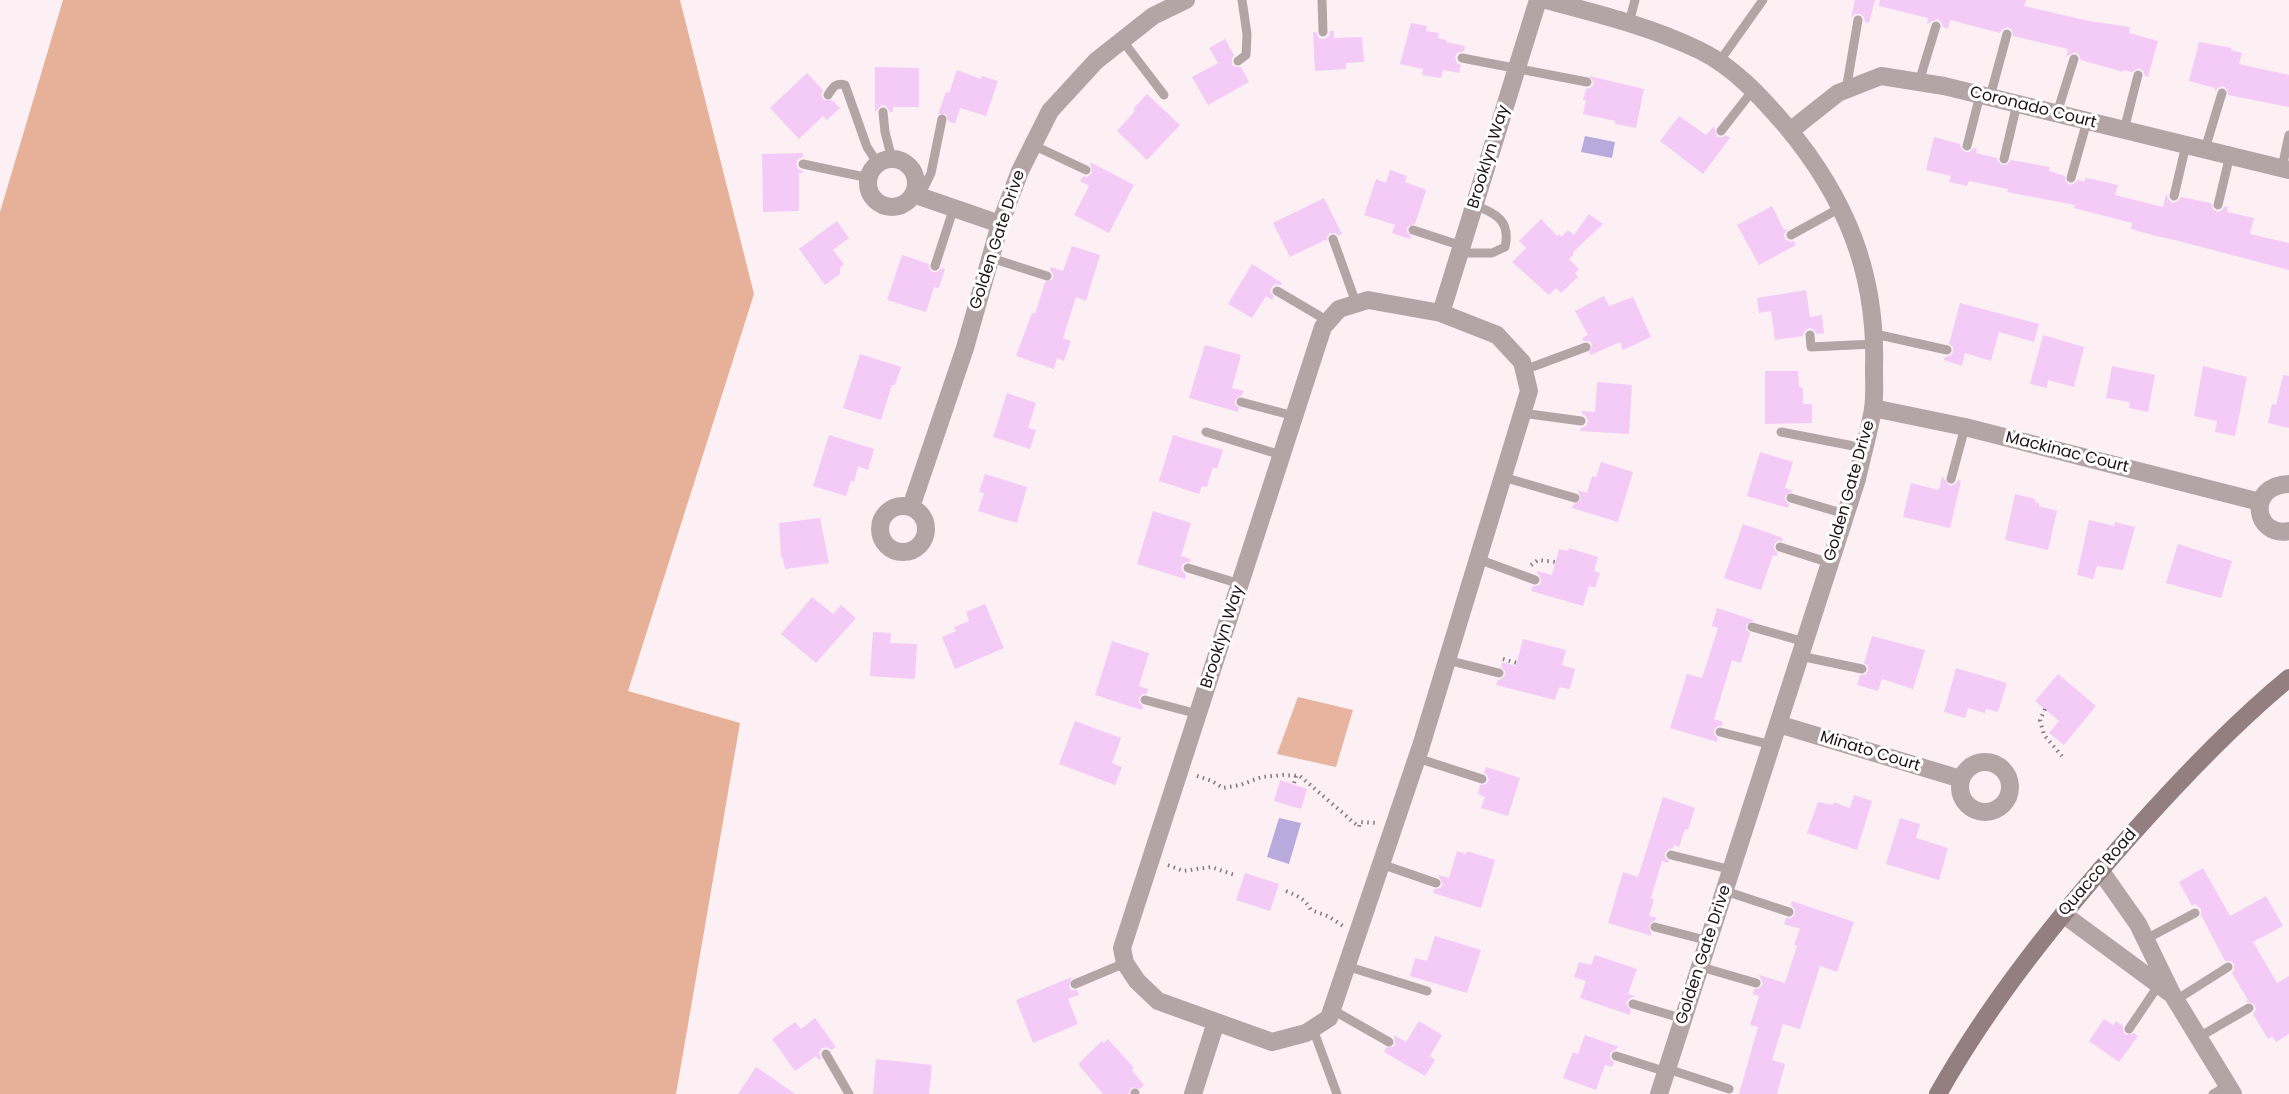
<!DOCTYPE html>
<style>
body{margin:0}
canvas{display:block;background:#fcf0f5}
</style>
<canvas width="2289" height="1094"></canvas>
<script>
const g = document.querySelector('canvas').getContext('2d');
g.lineJoin = 'round';
function fillPath(path, color) { g.fillStyle = color; g.fill(path, 'evenodd'); }
function trace(path, color, width, dash) { g.strokeStyle = color; g.lineWidth = width; g.lineCap = dash ? 'butt' : 'round'; g.setLineDash(dash || []); g.stroke(path); }
function label(font, color, halo, rows, align = 'center') {
  g.font = font + ' Poppins,sans-serif'; g.lineWidth = 6; g.setLineDash([]); g.textBaseline = 'middle'; g.strokeStyle = halo; g.fillStyle = color; for (const [text, x, y, turn = 0] of rows) {
    g.save(); g.translate(x, y); g.rotate((+turn || 0) * Math.PI / 180); g.textAlign = isNaN(turn) ? turn : align; if (halo) g.strokeText(text, 0, 0); g.fillText(text, 0, 0); g.restore();
  }
}
const green = new Path2D(`
 M1298,697L1353,710L1336,767L1277,754Z`);
const forest = new Path2D(`
 M63,0H680L754,294L628,691L740,723L676,1094H0V212Z`);
const water = new Path2D(`
 M1585,136L1615,142L1612,158L1581,152Z
 M1279,818L1301,823L1289,864L1267,857Z`);
const building = new Path2D(`
 M1855,0H1875L1869,23L1865,22L1864,17L1860,14H1855L1851,18Z
 M1880,0H2026L2024,6L2089,21L2130,27L2129,33L2158,41L2148,77L2145,76L2143,71L2139,68L2132,72L2123,70V72L2081,60L2079,55L2075,52L2066,57L2068,49L2013,36L2012,30L2008,27L2003,29L2000,33L1950,20L1948,29L1943,27L1941,22L1937,19L1927,24L1928,18L1879,6Z
 M1411,23L1427,26L1426,31L1439,33L1438,38L1447,40L1446,42L1465,46L1464,51L1457,53L1455,57L1457,63L1461,65L1459,73L1443,70L1441,78L1422,75L1423,69L1400,64Z
 M1330,31H1334V38L1362,37L1364,62L1346,63V69L1315,71L1313,32H1316L1319,38L1324,39L1329,36Z
 M1225,39L1234,55L1232,59V65L1236,67H1241L1249,82L1208,105L1192,77L1218,63L1209,48Z
 M2199,42L2232,48L2231,50L2242,53L2239,64L2289,75V107L2228,95L2227,89L2223,86L2218,88L2215,92V88L2189,81Z
 M875,67L919,68V107H893V112H890L886,106L882,105L875,112Z
 M957,70L981,79L982,76L998,81L986,116L960,108L955,124L948,121L946,114H938L946,92L949,93Z
 M807,73L823,90L821,95L824,100H832L840,108L827,120L823,116L799,139L770,108Z
 M1589,76L1644,89L1636,128L1615,124V121L1583,114L1586,100H1583L1586,89L1592,87L1594,83Z
 M1147,94L1180,125L1147,160L1117,131L1135,111L1133,109Z
 M1679,116L1706,135L1714,126L1717,137H1723L1726,135L1730,138L1703,174L1660,141Z
 M1934,137L1960,144L1961,148L1965,152H1969L1974,148H1977L1976,153L1997,158L1998,161L2002,165H2006L2011,160L2050,167L2049,171L2065,176L2066,182L2070,185L2075,183L2078,180L2084,182L2085,178L2097,180L2118,185L2115,195L2163,207L2166,194L2169,200L2173,203L2178,201L2181,197L2211,203L2213,209L2217,212L2222,210L2225,206L2228,207L2227,212L2254,218L2250,234L2289,243V270L2175,240L2156,236L2131,229L2132,223L2074,208L2075,205L2007,192L2008,189L1969,181L1967,186L1949,182L1951,176L1926,170Z
 M803,153V157L798,159L796,163L798,169L803,171V173H799V211L763,212L762,154Z
 M1090,162L1134,185L1109,233L1074,215L1089,186L1080,181L1083,176L1087,177L1092,173Z
 M1390,170L1407,176L1405,182L1424,189L1426,191L1415,224L1407,227V232L1411,236L1410,239L1392,233L1395,225L1364,215L1376,179L1386,183Z
 M1324,198L1342,234L1339,236L1335,233H1330L1327,237V242L1325,240L1290,257L1273,223Z
 M1772,206L1784,230L1788,229L1784,234L1785,239L1790,242L1794,241L1796,245L1759,265L1737,225Z
 M1589,214L1603,224L1573,252L1574,254L1569,259L1579,269L1575,273L1578,277L1561,293L1556,288L1549,295L1512,262L1526,248L1519,241L1541,219L1557,236L1559,234L1561,237L1568,230L1574,235Z
 M837,221L849,238L833,250L844,264L840,268V274L825,285L799,249Z
 M1072,246L1100,255L1086,301L1076,297L1063,338L1071,341L1064,361L1057,358L1054,369L1016,356L1032,313L1035,314L1045,282L1053,279V274L1050,270L1051,267L1063,271Z
 M902,255L929,264V268L932,272H937L942,268L945,269L939,288L934,287L926,312L887,300Z
 M1252,264L1282,283L1281,285L1276,284L1272,287L1270,292L1274,297L1272,300L1266,296L1252,318L1228,304Z
 M1806,290L1810,317L1822,315L1824,333L1817,334L1813,329L1809,328L1804,332L1803,336L1775,340L1771,311L1759,313L1757,298Z
 M1604,296L1609,306L1633,297L1651,337L1623,350L1620,342L1591,355L1589,353L1592,345L1590,341H1583L1582,338L1588,335L1575,311Z
 M1960,303L2039,324L2034,342L1999,332L1991,361L1965,353L1962,366L1944,360L1945,357L1950,356L1953,352V347L1949,344Z
 M2043,335L2084,347L2074,387L2048,380L2047,388L2030,384Z
 M1205,345L1241,355L1232,388L1244,391L1242,395L1235,400V404L1239,408L1238,412L1189,398Z
 M860,354L901,367L895,385H892L881,420L843,408Z
 M2112,366L2155,375L2148,412L2129,408L2130,402L2106,398Z
 M2203,366L2247,377L2235,436L2215,432L2217,421L2194,416Z
 M1765,371H1798L1799,387L1803,388V404H1812V423L1765,424Z
 M2283,375L2289,376V428L2268,423L2272,404L2276,405Z
 M1597,382L1632,385L1629,434L1580,431L1581,428L1586,426L1588,421L1586,416L1582,414V411L1595,412Z
 M1007,393L1036,403L1028,428L1036,430L1030,449L993,437Z
 M829,435L874,449L868,470L858,466L854,482L851,481L846,496L813,486Z
 M1173,435L1223,450L1217,469L1213,467L1207,487L1202,486L1199,494L1159,481Z
 M1760,452L1793,462L1785,488L1793,491L1785,496V500L1789,504L1788,508L1747,496Z
 M1601,462L1633,472L1618,522L1572,508L1573,505L1581,500L1578,490L1587,493L1592,476L1596,477Z
 M985,474L1027,487L1017,523L978,511L984,493L979,492Z
 M1942,476L1950,486L1955,484L1958,480L1961,481L1950,528L1903,517L1911,483L1939,490Z
 M2015,494L2035,499V502L2039,503V506L2057,511L2048,550L2005,540Z
 M1153,511L1191,523L1181,556L1191,559L1190,562L1184,563L1181,567L1183,572L1186,575L1185,579L1137,564Z
 M820,518L829,563L785,569L783,558H781L779,523Z
 M2089,520L2114,526L2115,522L2135,527L2123,570L2097,566L2093,579L2077,575Z
 M1743,524L1783,538L1782,541H1778L1774,544V549L1778,553L1776,556L1773,555L1761,590L1724,578Z
 M2178,544L2232,561L2221,598L2166,583Z
 M1569,548L1598,557L1594,571L1600,573L1595,588L1589,586L1583,606L1531,591L1533,586L1539,585L1541,582L1540,576L1537,573V571L1552,575L1559,549L1568,551Z
 M812,597L833,614L841,605L856,618L816,663L781,634Z
 M985,604L1004,648L955,669L942,637L956,631L954,627L969,621L966,612Z
 M1717,608L1754,620L1746,625V629L1750,633L1741,663L1732,660L1714,719L1723,722L1722,726H1718L1714,730V734L1718,738L1717,742L1670,728L1687,674L1702,678L1718,628L1712,626Z
 M873,632L891,633L890,643L917,644L915,679L870,676Z
 M1872,636L1925,650L1913,689L1882,679L1878,691L1857,685L1860,675H1865L1868,671V666L1864,663Z
 M1523,639L1566,650L1562,665L1575,669L1570,689L1559,687L1555,700L1496,685L1498,680L1501,679L1505,675V671L1501,667L1502,662L1516,666Z
 M1112,641L1149,653L1139,686L1148,689L1147,694H1143L1139,698V702L1143,706L1142,710L1095,695Z
 M1956,668L2007,683L1998,712L1986,709L1985,713L1968,708L1965,718L1944,712Z
 M2058,674L2096,706L2064,745L2049,733L2059,721L2035,701Z
 M1075,721L1121,738L1112,763L1122,767L1115,785L1059,764Z
 M1486,767L1520,778L1508,816L1481,808L1485,797L1478,794L1480,785L1486,784L1489,780L1487,775L1484,773Z
 M1280,780L1307,789L1301,809L1274,801Z
 M1854,795L1872,801L1857,850L1807,833L1818,802L1833,805L1834,802L1850,808Z
 M1663,797L1695,808L1688,830L1685,829L1679,847L1674,845L1673,848L1669,849L1665,853V857L1669,861L1668,863L1662,861L1651,898L1654,899L1649,916L1657,918L1649,925L1652,936L1608,923L1623,872L1638,877Z
 M1900,818L1920,824L1916,838L1948,848L1939,880L1886,864Z
 M1457,851L1466,854L1467,851L1495,860L1481,908L1433,893L1434,889L1440,888L1443,885L1438,875L1449,878Z
 M2203,868L2230,916L2266,896L2283,926L2253,942L2277,983L2289,976V1034L2276,1042L2272,1036L2268,1039L2253,1014L2256,1009L2254,1004L2245,1001L2248,1000L2232,973L2234,970V964L2231,961H2225L2201,915V909L2195,904L2192,906L2179,882Z
 M1245,873L1279,884L1270,911L1236,900Z
 M1792,901L1854,922L1837,972L1820,966L1800,1029L1783,1024L1772,1060L1785,1064L1777,1094H1739L1758,1027L1750,1025L1759,996L1753,994L1754,989L1760,988L1763,984L1759,975L1785,983L1797,946L1794,945L1800,929L1784,924L1786,918H1791L1795,915V910L1791,905Z
 M1435,936L1481,950L1467,993L1410,976L1415,958L1427,961Z
 M1595,955L1637,969L1628,994L1635,996L1629,999L1626,1003L1631,1010L1630,1015L1580,998L1586,981L1574,977L1579,962L1591,965Z
 M1072,977L1069,986L1071,990H1077L1079,995L1068,999L1078,1024L1033,1043L1016,1000Z
 M815,1018L836,1047L831,1050L827,1047L822,1048L819,1053L821,1058L819,1060L816,1056L795,1071L772,1039L795,1022L801,1029Z
 M2104,1019L2113,1025L2116,1021L2123,1026V1031L2126,1035L2134,1033L2138,1036L2119,1062L2089,1041Z
 M1419,1021L1442,1035L1430,1056L1435,1060L1425,1076L1384,1052L1386,1048L1395,1046L1394,1035L1406,1042Z
 M1585,1035L1619,1047L1610,1053V1058L1614,1062L1612,1067L1605,1065L1596,1090L1563,1078L1573,1052L1578,1054Z
 M1108,1039L1134,1068L1132,1070L1144,1085L1140,1089L1132,1087L1128,1094H1103L1078,1064L1102,1041L1104,1043Z
 M876,1059L932,1065L929,1094H873Z
 M756,1067L771,1077L795,1094H738Z`);
const path = new Path2D(`
 M1531,565L1538,560L1556,562
 M1503,659L1517,663
 M2045,709L2040,720L2044,735L2062,756
 M1197,776L1212,781L1223,788L1240,785L1262,777L1283,775L1300,776L1359,827L1360,822L1378,823
 M1294,783L1296,776
 M1168,865L1183,871L1211,867L1235,875
 M1286,891C1298,896 1305,899 1311,910L1328,916L1343,926`);
const lane = new Path2D(`
 M1322,0L1323,32
 M1629,23L1635,0
 M1122,40L1164,95
 M1462,58L1587,82
 M1238,61L1246,55L1247,34L1242,0
 M1719,62L1763,0
 M1919,82L1936,26
 M1846,90L1858,20
 M828,95C833,87 836,82 845,85L867,147L878,164
 M1990,97L2007,34
 M883,112L885,132L892,159
 M2057,113L2074,59
 M2124,130L2138,75
 M1721,131L1753,90
 M1033,145L1086,170
 M1967,146L1980,95
 M2205,149L2222,93
 M2004,159L2017,104
 M803,164L869,178
 M2282,168L2289,135
 M2071,178L2087,121
 M920,196L931,173L942,119
 M2174,196L2186,145
 M2218,205L2230,155
 M1413,230L1462,246
 M1791,235L1840,208
 M1333,239L1356,303
 M1459,253H1492L1505,247C1511,221 1496,213 1474,205
 M991,258L1047,276
 M935,266L954,207
 M1277,291L1328,321
 M1875,334L1947,350
 M1810,335L1811,347L1874,344
 M1524,370L1586,347
 M1241,402L1294,416
 M1522,413L1581,421
 M1206,432L1281,455
 M1781,432L1864,448
 M1503,477L1575,498
 M1951,479L1965,427
 M1791,498L1845,514
 M1780,547L1830,563
 M1478,559L1535,580
 M1188,568L1240,584
 M1752,627L1805,642
 M1800,656L1862,669
 M1447,660L1499,673
 M1145,700L1198,714
 M1720,732L1772,745
 M1417,758L1482,779
 M1671,855L1732,870
 M1381,864L1436,883
 M1725,891L1789,912
 M1655,927L1709,941
 M2146,939L2195,913
 M1346,966L1427,991
 M1701,967L1756,983
 M1075,984L1125,963
 M2176,1000L2228,967
 M1633,1004L1684,1019
 M1331,1009L1389,1042
 M1313,1029L1337,1094
 M2129,1029L2158,986
 M2199,1037L2249,1008
 M826,1054L849,1094
 M1616,1056L1667,1072
 M1668,1069L1729,1089
 M1135,1093V1094
 M2213,1094L2228,1085`);
const street = new Path2D(`
 M1546,0C1599,14 1652,27 1701,51C1735,68 1762,98 1786,126C1846,198 1877,273 1874,368C1874,381 1875,395 1873,409C1869,432 1862,456 1857,479L1659,1094
 M1790,131L1838,93L1881,76L1944,86L2289,170
 M868 183a24 24 0 1 1 48 0a24 24 0 1 1-48 0Z
 M913,194L1000,224
 M1368,300L1441,313L1497,335L1522,362L1529,391L1421,746L1329,1018L1306,1033L1272,1042L1158,1001L1137,981L1125,963L1122,948L1323,327L1339,309Z
 M1441,313L1538,0
 M1873,408L1965,427L2260,502
 M2289,484C2246,485 2254,538 2289,531
 M880 529a23 23 0 1 1 46 0a23 23 0 1 1-46 0Z
 M911,507L965,348L1000,224L1020,171L1050,111L1096,61L1153,16L1186,0
 M1778,724L1961,779
 M1960 787a25 25 0 1 1 50 0a25 25 0 1 1-50 0Z
 M2100,870L2138,924L2172,994L2233,1094
 M2063,914L2170,993
 M1193,1094L1216,1022`);
const secondary = new Path2D(`
 M1938,1094C1991,1000 2059,916 2131,835C2180,780 2232,725 2289,678`);
const streetNames = [
 ["Coronado Court",2033,108,14],
 ["Brooklyn Way",1489,157,-73],
 ["Golden Gate Drive",998,240,-72],
 ["Mackinac Court",2067,453,14],
 ["Golden Gate Drive",1850,491,-74],
 ["Brooklyn Way",1223,637,-72],
 ["Minato Court",1870,752,17],
 ["Quacco Road",2098,873,-49],
 ["Golden Gate Drive",1704,955,-72]
];
fillPath(green, '#e6b49f');
fillPath(forest, '#e7b099');
fillPath(water, '#b8aadc');
fillPath(building, '#f3cbf6');
trace(path, '#83787d', 4, [1.5, 4.5]);
trace(lane, '#b3a5a5', 9);
trace(street, '#b3a5a5', 18);
trace(secondary, '#937f7f', 18);
label('16px', '#1c1217', '#fff', streetNames);
</script>
